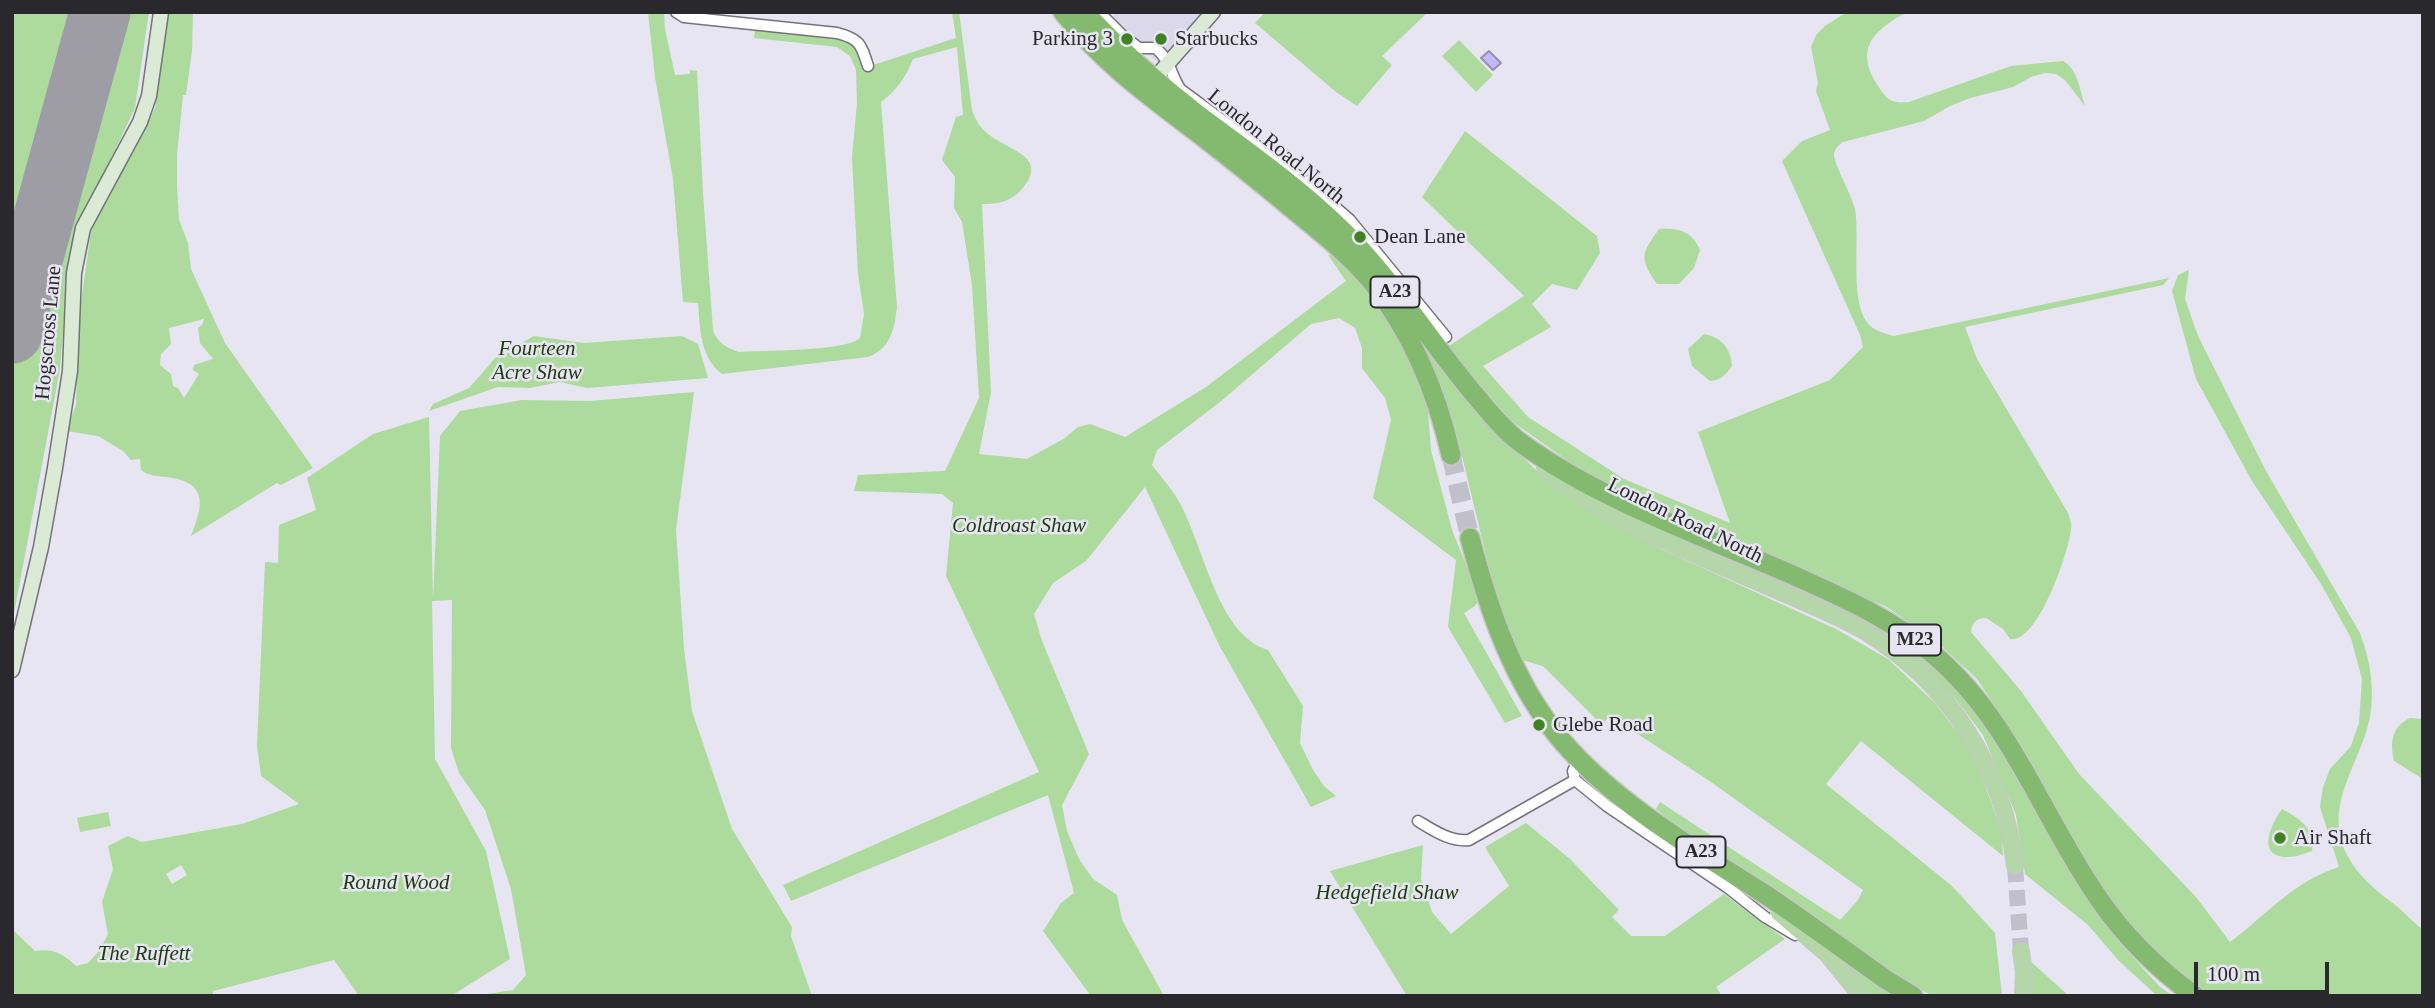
<!DOCTYPE html>
<style>
body{margin:0}
#map{position:relative;width:2435px;height:1008px;overflow:hidden;background:#e7e5f1;font-family:"Times New Roman",serif}
canvas{display:block}
.frame{position:absolute;inset:0;border:14px solid #29282d;pointer-events:none}
.scale{position:absolute;left:2194px;top:962px;width:135px;height:32px;box-sizing:border-box;border:4px solid #29282d;border-top:0;padding-left:9px;font-size:21px;line-height:24px;white-space:nowrap;color:#29282d;-webkit-text-stroke:5px #e7e5f1;paint-order:stroke}
</style>
<div id="map">
<canvas width="2435" height="1008"></canvas>
<div class="frame"></div>
<div class="scale">100 m</div>
</div>
<script>
const g = document.querySelector('canvas').getContext('2d');
g.lineJoin = 'round';
function fillPath(path, color) { g.fillStyle = color; g.fill(path, 'evenodd'); }
function trace(path, color, width, dash) { g.strokeStyle = color; g.lineWidth = width; g.lineCap = dash ? 'butt' : 'round'; g.setLineDash(dash || []); g.stroke(path); }
function label(font, color, halo, rows, align = 'center') {
  g.font = font + ' "Times New Roman",serif'; g.lineWidth = 5; g.setLineDash([]); g.textBaseline = 'middle'; g.strokeStyle = halo; g.fillStyle = color; for (const [text, x, y, turn = 0] of rows) {
    g.save(); g.translate(x, y); g.rotate((+turn || 0) * Math.PI / 180); g.textAlign = isNaN(turn) ? turn : align; if (halo) g.strokeText(text, 0, 0); g.fillText(text, 0, 0); g.restore();
  }
}
const built = new Path2D(`
 M1117,12H1205L1158,63L1109,20Z`);
const green = new Path2D(`
 M12,12H149L135,108L77,230L69,255L60,369L12,624Z
 M169,12H193L192,51L186,95H183L177,155V186L179,220L188,243L191,269L225,343L313,468L281,485L277,483L191,536C204,504 208,482 166,477C157,476 149,476 141,470L140,459L131,460L123,451L98,436L66,431L76,405L78,323L91,231L155,108ZM204,319L202,325L198,328L200,343L213,359L194,365L193,370L199,374L184,398L178,388L173,386L171,374L160,365L161,354L171,344L169,328Z
 M648,12H664L665,29L675,75L690,74V70L697,71L703,193L713,330C717,343 727,348 739,352C763,350 844,352 860,338L864,314L858,274L852,157L857,103L856,70L850,56L837,47L754,38L755,29C776,31 837,32 852,44C858,49 863,60 867,67L956,38L952,12H959L972,110C975,118 979,127 987,133C1006,150 1051,156 1022,189C1011,202 997,204 982,204L991,392L979,454L1027,459L1065,438L1078,427L1090,424L1125,437L1206,387L1346,281L1328,255L1338,256L1371,294L1400,341L1427,399L1431,450L1452,530L1480,599L1475,606L1464,613L1522,716L1505,723L1448,627L1456,560L1373,498L1391,420L1385,398L1362,368V348L1355,328L1339,318L1311,324L1220,402L1157,450L1152,465C1161,477 1171,488 1178,500C1204,544 1216,634 1268,650L1303,706L1300,743L1313,770L1324,786L1336,796L1311,807L1219,645L1145,487L1086,561L1053,583L1034,614L1042,641L1089,754L1062,805L1067,831L1079,859L1093,879L1117,895L1122,920L1164,996H1091L1043,931L1061,903L1074,893L1048,795L791,901L783,885L1039,772L946,576L953,503L942,494L854,491L858,475L945,471L979,398L972,285L962,222L954,208L955,177L942,160L956,117L963,115L957,47L913,59C906,77 897,90 881,102L897,307C894,330 891,348 868,357L722,374C700,357 700,329 698,303L683,302L673,179L655,77Z
 M1265,12H1428L1382,56L1392,65L1357,106L1336,92L1255,23Z
 M1847,12H1907C1873,31 1854,48 1878,86C1887,100 1892,104 1909,102L2011,66L2063,61C2078,69 2080,91 2085,106L2065,80L2056,74L2045,73L2031,77L2013,87L1970,98L1950,106L1924,121L1843,142C1839,145 1835,148 1834,154C1833,162 1852,196 1855,209C1860,240 1850,296 1866,321C1873,331 1883,333 1894,336L2169,278L2163,285L1965,327L1977,359L2068,513C2070,518 2072,524 2071,529C2069,551 2038,644 2010,639L2003,629L1986,618C1977,618 1972,622 1971,632L2021,691L2079,774L2196,897L2230,942C2268,914 2292,882 2339,867L2320,807L2323,787L2330,769L2351,746L2359,723L2362,679L2351,638L2321,584L2252,481L2196,379L2172,291L2178,275L2189,270L2185,299L2198,336L2266,471L2360,633C2370,659 2375,689 2370,717C2361,763 2322,805 2347,855C2359,878 2379,893 2399,908C2407,915 2414,923 2423,930V996H2208L2156,954L2130,927L2096,881L2064,820L2019,742L1977,679L1937,642L1887,607L1658,508L1581,470L1513,422L1469,373L1449,346L1524,296L1422,197L1465,131L1597,236L1600,253L1577,290L1552,284L1532,304L1551,327L1483,366L1528,417L1624,479L1730,523L1698,432L1830,380L1863,347L1860,335L1782,161L1802,141L1830,130L1816,91L1818,83L1811,47L1816,35L1825,26Z
 M1459,40L1493,75L1476,92L1442,56Z
 M1659,229C1679,228 1692,231 1700,250L1694,268L1679,284H1657C1639,258 1641,254 1659,229Z
 M1402,307L1491,426L1543,477L1613,522L1661,549L1836,629L1888,659L1934,702L1974,754L2002,833L2003,856L1861,741L1826,784L1952,886L1995,933L2002,996H1933L1893,975L1671,821L1656,809L1660,802L1840,920L1858,900L1863,890L1708,780L1610,716L1602,725L1543,666L1522,660L1507,641L1460,448L1440,391Z
 M1704,334C1722,337 1731,349 1732,366C1725,375 1722,380 1710,381L1692,366L1688,349Z
 M534,336L584,343L682,336L698,344L708,378L587,388L560,382L530,388L498,387L429,411L433,404L469,388L496,357Z
 M694,392L676,530L684,649L692,711L732,829L792,927L791,936L812,996H474L513,990L526,975L511,889L485,810L459,773L451,748L452,600L432,601L435,759L486,851L510,959L451,996H359L334,960L213,991V996H12V929L35,951C53,948 64,954 76,966L88,963L100,950L108,934L102,902L113,869L108,846L128,836L142,842L242,824L299,804L261,776L257,746L265,562L278,563L279,525L316,510L307,478L373,434L429,417L433,600L440,436L460,411L522,400L591,401ZM181,865L187,875L172,884L166,874Z
 M1627,510L1871,619L1927,658L1973,703L2018,772L2073,875L2119,942L2160,987L2173,996H2158L2154,993L2119,961L2088,925L2025,874L2016,815L1983,735L1955,698L1907,652L1857,620L1635,518Z
 M2410,718L2423,719V779L2394,761C2390,743 2391,727 2410,718Z
 M2282,809C2300,818 2316,830 2312,851C2305,853 2297,857 2289,857C2255,858 2271,824 2282,809Z
 M108,812L111,826L80,832L77,818Z
 M1526,823L1570,859L1619,910L1612,917L1631,936H1665L1724,894L1785,939L1716,987L1722,996H1407L1330,871L1423,845L1421,879L1432,912L1451,934L1509,886L1485,847Z
 M1835,950L1898,996H1871Z
 M2029,960L2069,996H2029Z`);
const water = new Path2D(`
 M1489,51L1501,63L1493,70L1481,58Z`);
const runway = new Path2D(`
 M12,333L100,12`);
const primaryTunnel = new Path2D(`
 M2015,866L2021,951`);
const highwayTunnel = new Path2D(`
 M1451,455L1470,538`);
const street = new Path2D(`
 M676,12L684,17L837,33C860,39 861,44 868,66
 M1099,12L1123,36L1139,48H1156C1172,63 1169,71 1180,89L1309,184L1350,220L1446,337
 M1579,759L1573,771L1575,780L1607,806L1727,887L1765,917L1795,935
 M1418,821C1433,830 1450,842 1469,840L1575,780`);
const secondary = new Path2D(`
 M1149,85L1213,12
 M12,670L41,547L55,468L70,371L74,273L83,228L140,122L149,96L161,12`);
const primary = new Path2D(`
 M1545,468C1614,524 1699,556 1779,591C1808,604 1838,616 1866,632C1949,683 2004,769 2015,866
 M1779,913L1828,955L1861,996
 M2021,951L2024,972L2023,996`);
const highway = new Path2D(`
 M1063,12C1101,61 1149,96 1198,133C1229,157 1259,181 1289,206C1318,230 1348,253 1372,282C1411,332 1437,393 1451,455
 M1084,12C1119,49 1157,83 1197,114C1248,152 1300,188 1345,233C1394,282 1430,342 1474,394C1488,410 1503,430 1521,443C1599,500 1706,537 1795,576C1844,598 1892,619 1933,654C2013,722 2041,816 2099,899C2125,937 2158,969 2195,996
 M1470,538C1487,603 1508,668 1548,723C1598,793 1691,847 1763,893C1804,920 1844,950 1885,979L1913,996`);
const markers = [
 [1127,39,7,"#408121"],
 [1161,39,7,"#408121"],
 [1360,237,7,"#408121"],
 [1539,725,7,"#408121"],
 [2280,838,7,"#408121"]
];
const shields = [
 [1395,292,49],
 [1915,640,52],
 [1701,852,49]
];
const shieldNames = [
 ["A23",1395,292],
 ["M23",1915,640],
 ["A23",1701,852]
];
const poiNames = [
 ["Parking 3",1113,39,"right"],
 ["Starbucks",1175,39],
 ["Dean Lane",1374,237],
 ["Glebe Road",1553,725],
 ["Air Shaft",2294,838]
];
const streetNames = [
 ["London Road North",1276,147,39],
 ["Hogscross Lane",49,333,-85],
 ["London Road North",1685,521,26]
];
const parkNames = [
 ["Fourteen",537,349],
 ["Acre Shaw",537,373],
 ["Coldroast Shaw",1019,526],
 ["Round Wood",396,883],
 ["Hedgefield Shaw",1387,893],
 ["The Ruffett",144,954]
];
fillPath(built, '#dbd8eb');
fillPath(green, '#adda9d');
fillPath(water, '#c5b8f6');
trace(water, '#968dba', 2);
trace(runway, '#9e9ca5', 61);
trace(primaryTunnel, '#c1bfca', 16, [16, 8]);
trace(highwayTunnel, '#c1bfca', 19, [19, 10]);
trace(street, '#74727c', 13);
trace(secondary, '#74727c', 17);
trace(primary, '#c7c7c8', 18);
trace(highway, '#c7c7c8', 22);
trace(street, '#fff', 10);
trace(secondary, '#daead4', 14);
trace(primary, '#b5d6a9', 16);
trace(highway, '#84ba70', 19);
for (const [x, y, r, color] of markers) { const dot = new Path2D(); dot.arc(x, y, r, 0, 2 * Math.PI); g.fillStyle = color; g.fill(dot); trace(dot, '#e7e5f1', 2.5); }
for (const [x, y, w] of shields) { const box = new Path2D(); box.roundRect(x - w / 2, y - 15.5, w, 31, 5); g.fillStyle = '#e7e5f1'; g.fill(box); trace(box, '#29282d', 2); }
label('bold 19px', '#29282d', null, shieldNames);
label('21px', '#29282d', '#e7e5f1', poiNames, 'left');
label('21px', '#29282d', '#e7e5f1', streetNames);
label('italic 21px', '#1a3b0b', '#e7e5f1', parkNames);
</script>
